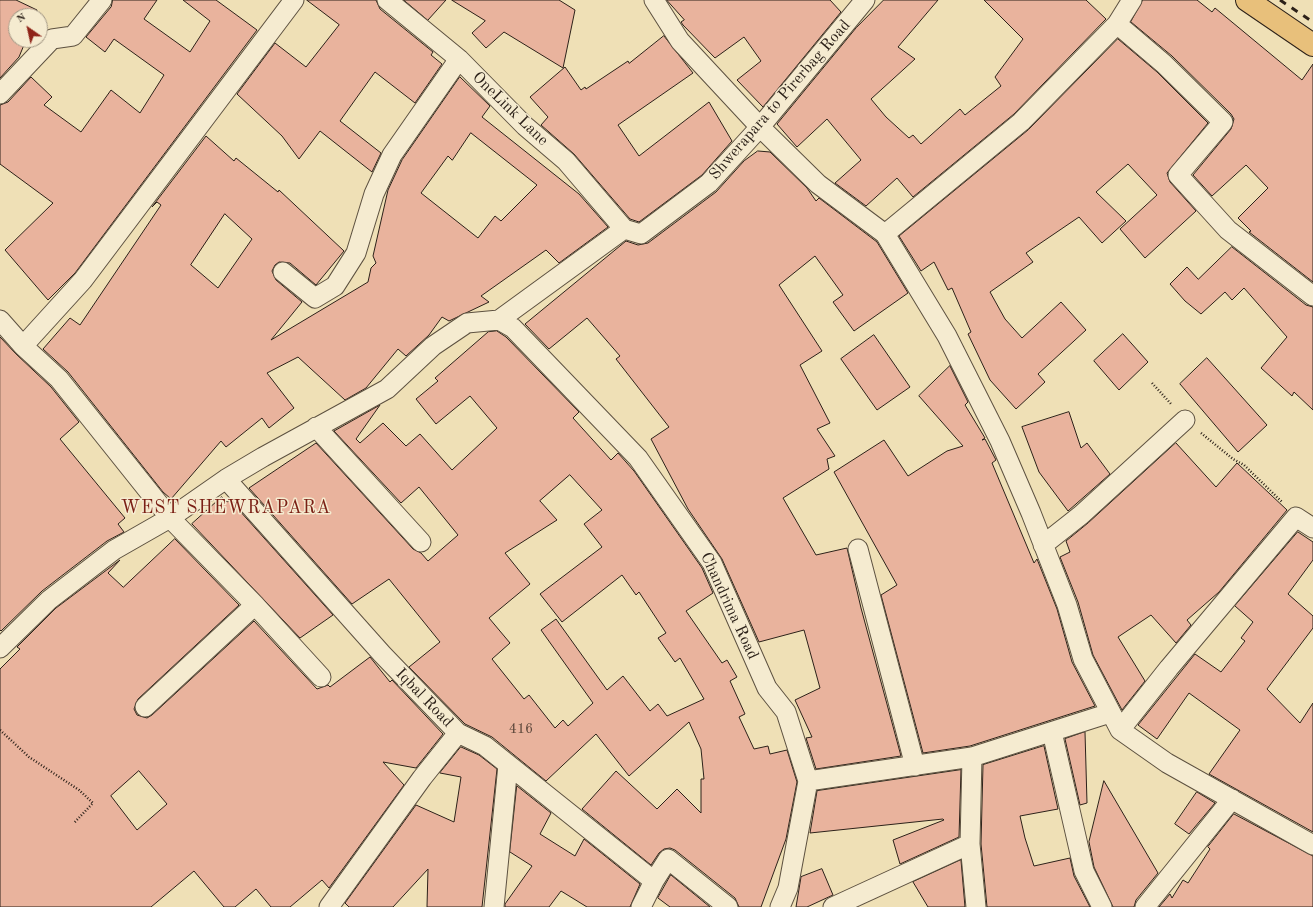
<!DOCTYPE html>
<style>
body{margin:0}
#map{position:relative;width:1313px;height:907px;overflow:hidden;background:#efe0b6;font-family:"Old Standard TT",serif}
canvas{display:block}
.north{position:absolute;left:8px;top:8px;width:40px;height:40px;box-sizing:border-box;background:#f5ebd0;border:1px solid #a59a87;border-radius:50%;rotate:326deg;font-size:11px;font-weight:700;line-height:16px;text-align:center;color:#2c2119}
.north::after{content:'';display:block;margin:auto;width:14px;height:18px;background:#8f2418;clip-path:polygon(50% 0,100% 100%,50% 72%,0 100%)}
</style>
<div id="map">
<canvas width="1313" height="907"></canvas>
<div class="north">N</div>
</div>
<script>
const g = document.querySelector('canvas').getContext('2d');
g.lineJoin = 'round';
function fillPath(path, color) { g.fillStyle = color; g.fill(path, 'evenodd'); }
function trace(path, color, width, dash) { g.strokeStyle = color; g.lineWidth = width; g.lineCap = dash ? 'butt' : 'round'; g.setLineDash(dash || []); g.stroke(path); }
function label(font, color, halo, rows, align = 'center') {
  g.font = font + ' "Old Standard TT",serif'; g.lineWidth = 3; g.setLineDash([]); g.textBaseline = 'middle'; g.strokeStyle = halo; g.fillStyle = color; for (const [text, x, y, turn = 0] of rows) {
    g.save(); g.translate(x, y); g.rotate((+turn || 0) * Math.PI / 180); g.textAlign = isNaN(turn) ? turn : align; if (halo) g.strokeText(text, 0, 0); g.fillText(text, 0, 0); g.restore();
  }
}
const building = new Path2D(`
 M0,0H16L37,10L35,16H16V40H26L19,57L0,78Z
 M113,0H157L144,19L190,52L210,21L183,0H216L257,30L75,273L48,300L5,250L53,203L0,164V105L8,102L31,77L52,97L44,105L81,132L111,90L140,113L164,75L114,39L105,52L86,37L111,7Z
 M307,0H376L380,9L433,52L431,55L442,64L415,103L375,72L340,121L381,153L372,172L320,131L299,159L282,136L237,94L275,43L306,67L339,25Z
 M404,0H446L428,20Z
 M452,0H559L575,10L563,68L504,32L486,48L472,33L485,21Z
 M667,0H830L841,12L763,107L737,80L761,61L744,37L715,58L683,25L681,22L684,20Z
 M884,0H938L898,47L915,59L871,99L886,117L909,138L913,135L921,144L960,109L965,115L1001,86L995,77L1023,39L984,0H1086L1106,19L1014,114L913,197L897,178L866,206L835,183L861,160L827,119L797,147L777,124L856,28Z
 M1143,0H1197L1212,12L1215,8L1302,80L1313,64V282L1249,232L1251,231L1238,218L1268,188L1246,165L1212,196L1193,175L1231,129L1234,119L1231,114L1172,56L1131,22Z
 M664,36L693,73L618,125L639,156L709,102L732,141L702,175L639,222L630,219L574,154L541,125L548,117L530,97L565,67L581,90L585,87L586,89L628,61L629,63Z
 M1118,39L1157,72L1208,123L1167,173L1170,182L1196,211L1145,258L1120,229L1157,195L1128,164L1096,192L1126,221L1102,243L1079,217L1026,253L1033,262L990,292L1005,319L1022,338L1061,302L1086,330L1038,374L1045,382L1016,409L990,380L968,334L971,332L952,288L948,290L934,262L921,271L899,236L1028,130Z
 M460,77L490,106L482,117L579,194L608,227L559,263L546,250L481,296L489,302L449,321L442,317L429,335L406,356L398,349L366,388L345,400L298,357L267,373L294,408L269,428L262,418L226,447L221,441L171,499L163,492L68,372L43,349L70,318L80,325L161,205L157,202L152,207L206,136L234,161L236,158L278,192L279,190L344,251L316,285L290,263L279,262L275,265L272,271L276,280L302,302L271,340L368,282L371,268L376,263L373,256L388,190L402,160ZM471,133L537,185L501,221L495,216L478,238L421,193L448,156L452,160ZM225,214L252,239L218,288L191,265Z
 M758,151L770,152L807,188L816,201L819,198L877,242L908,293L854,331L833,302L843,295L815,256L779,285L822,351L800,365L830,423L817,429L835,456L827,459L829,469L783,498L816,555L847,548L861,608L901,756L816,769L806,738L812,737L795,700L820,688L804,630L759,642L722,559L688,509L651,439L669,427L616,359L620,356L587,318L549,349L525,324L626,241L638,245L648,243L716,192L744,161Z
 M1232,247L1306,305L1313,307V410L1294,392L1292,396L1261,368L1287,337L1244,288L1232,300L1225,292L1201,314L1185,301L1170,284L1187,267L1198,279Z
 M497,331L506,337L579,412L573,418L611,460L618,453L634,471L702,568L713,593L686,611L722,663L727,660L737,677L730,681L745,714L739,717L754,749L768,746L770,754L787,750L797,782L786,839L761,907H739L735,898L675,850L670,848L664,849L659,853L651,865L582,809L616,771L657,809L677,789L701,813V779H704L701,749L689,722L629,776L596,734L546,781L492,737L465,724L409,667L440,642L389,579L352,604L249,488L316,443L413,549L421,553L428,561L458,535L419,487L401,503L334,431L380,405L356,439L360,443L383,423L406,446L420,434L452,470L497,428L470,396L436,424L416,399L438,381L435,378L488,332ZM570,475L602,510L584,524L602,547L540,594L562,622L622,575L636,595L639,592L666,633L658,638L675,662L680,658L704,699L667,716L658,704L650,711L623,676L607,690L556,619L541,630L593,703L568,726L563,720L555,728L529,695L524,699L492,659L510,643L489,618L530,584L505,553L557,520L540,501Z
 M1123,334L1148,362L1119,390L1094,361Z
 M874,335L910,387L877,410L841,359Z
 M0,337L16,354L51,387L79,422L60,439L125,518L118,524L124,532L107,541L42,591L1,631L0,630Z
 M1207,358L1267,425L1238,452L1180,384Z
 M950,366L968,402L965,405L985,438L982,440L985,439L996,460L992,463L1034,563L1037,559L1057,609L1072,662L1095,706L970,746L923,753L881,595L897,585L834,472L884,440L908,476L947,451L963,446L919,396Z
 M1069,412L1081,448L1087,443L1110,474L1068,511L1039,472L1022,427Z
 M1176,443L1216,487L1237,463L1287,510L1219,592L1187,620L1191,625L1176,643L1151,615L1118,637L1145,681L1122,710L1093,655L1078,602L1060,557L1070,552L1066,541L1088,523Z
 M222,497L227,502L230,500L333,615L300,638L192,524Z
 M1298,532L1313,542V560L1288,594L1313,616V628L1267,689L1300,723L1313,703V832L1209,774L1240,730L1189,693L1157,739L1138,725L1195,654L1221,672L1245,641L1241,638L1253,622L1235,606Z
 M175,539L239,605L138,699L134,709L137,715L147,718L152,715L254,621L317,689L328,685L330,687L370,657L390,682L392,680L443,734L416,768L383,762L404,785L329,888L322,880L290,907H271L256,889L235,907H224L194,871L151,907H0V669L20,649L17,647L56,608L120,560L108,573L123,587ZM139,771L167,804L137,830L111,796Z
 M1085,732L1087,803L1080,805L1065,739Z
 M1044,746L1058,809L1020,816L1025,838L1034,866L1070,858L1074,876L1090,907H987L981,844L983,765Z
 M461,747L479,755L497,769L482,907H427L428,869L393,907H349L345,903L416,805L454,822L461,777L440,773Z
 M961,770L959,837L900,864L893,840L944,820L943,819L810,833L817,791Z
 M1104,781L1158,873L1136,900L1134,907H1113L1094,867L1089,842Z
 M517,786L551,813L540,834L575,856L584,839L640,884L630,907H587L561,891L549,907H505V904L532,866L510,852Z
 M1197,792L1215,803L1189,834L1175,824Z
 M1234,814L1313,856V907H1159L1170,894L1172,898L1183,880L1188,883L1210,849L1208,847Z
 M961,860L965,907H928L913,882Z
 M822,869L833,895L807,907H796L801,877Z
 M671,875L710,907H670L658,898Z`);
const path = new Path2D(`
 M1152,383L1172,405
 M1201,433L1233,459L1244,465L1282,502
 M0,730L29,757L79,790L93,803L74,823`);
const street = new Path2D(`
 M387,0L459,59L525,126L566,161L624,229
 M654,0L680,41L760,127L818,184L885,234L947,336L1000,441L1031,513L1067,605L1083,659L1120,730L1167,763L1313,845
 M1117,24L1164,64L1223,122L1178,175L1228,230L1313,296
 M0,94L52,39L73,36L102,0
 M885,234L1021,122L1117,24L1132,0
 M283,272L315,298L335,286L356,253L374,194L392,155L459,59
 M0,320L23,346L59,379L170,518L255,605L321,677
 M499,320L513,328L638,458L712,563L767,688L786,712L808,781L788,888L780,907
 M23,346L83,280L294,0
 M316,427L421,542
 M226,479L382,654L458,733L485,746L654,881
 M1043,545L1081,515L1185,420
 M858,549L915,766
 M0,648L49,600L114,550L170,518L226,479L263,457L387,389L433,346L467,323L499,320L624,229L641,234L709,183L760,127L865,0
 M145,707L255,605
 M1120,730L1169,668L1296,517L1313,528
 M1052,732L1084,871L1102,907
 M972,757L970,844L976,907
 M808,781L972,757L1110,713
 M329,907L422,778L458,733
 M494,907L508,765
 M641,907L654,881L668,859L728,907
 M833,907L970,844
 M1145,907L1232,799`);
const primary = new Path2D(`
 M1247,0L1313,45`);
const rail = new Path2D(`
 M1280,0L1313,22`);
const numberNames = [
 ["416",521,729]
];
const streetNames = [
 ["Shwerapara to Pirerbag Road",780,100,-49],
 ["OneLink Lane",510,109,44],
 ["Chandrima Road",729,606,65],
 ["Iqbal Road",424,698,46]
];
const quarterNames = [
 ["WEST SHEWRAPARA",226,508]
];
fillPath(building, '#e9b39d');
trace(building, '#2c2119', 1);
trace(street, '#5d5140', 21);
trace(primary, '#2c2119', 24);
trace(path, '#2c2119', 2.5, [1, 2]);
trace(street, '#f5ebd0', 19);
trace(primary, '#e8c07b', 22);
trace(rail, '#2c2119', 3, [7, 7]);
label('14px', '#5b463a', null, numberNames);
label('16px', '#2c2119', '#f5ebd0', streetNames);
g.letterSpacing = '1px';
label('18px', '#7a1f14', '#f5ebd0', quarterNames);
g.letterSpacing = '0px';
</script>
